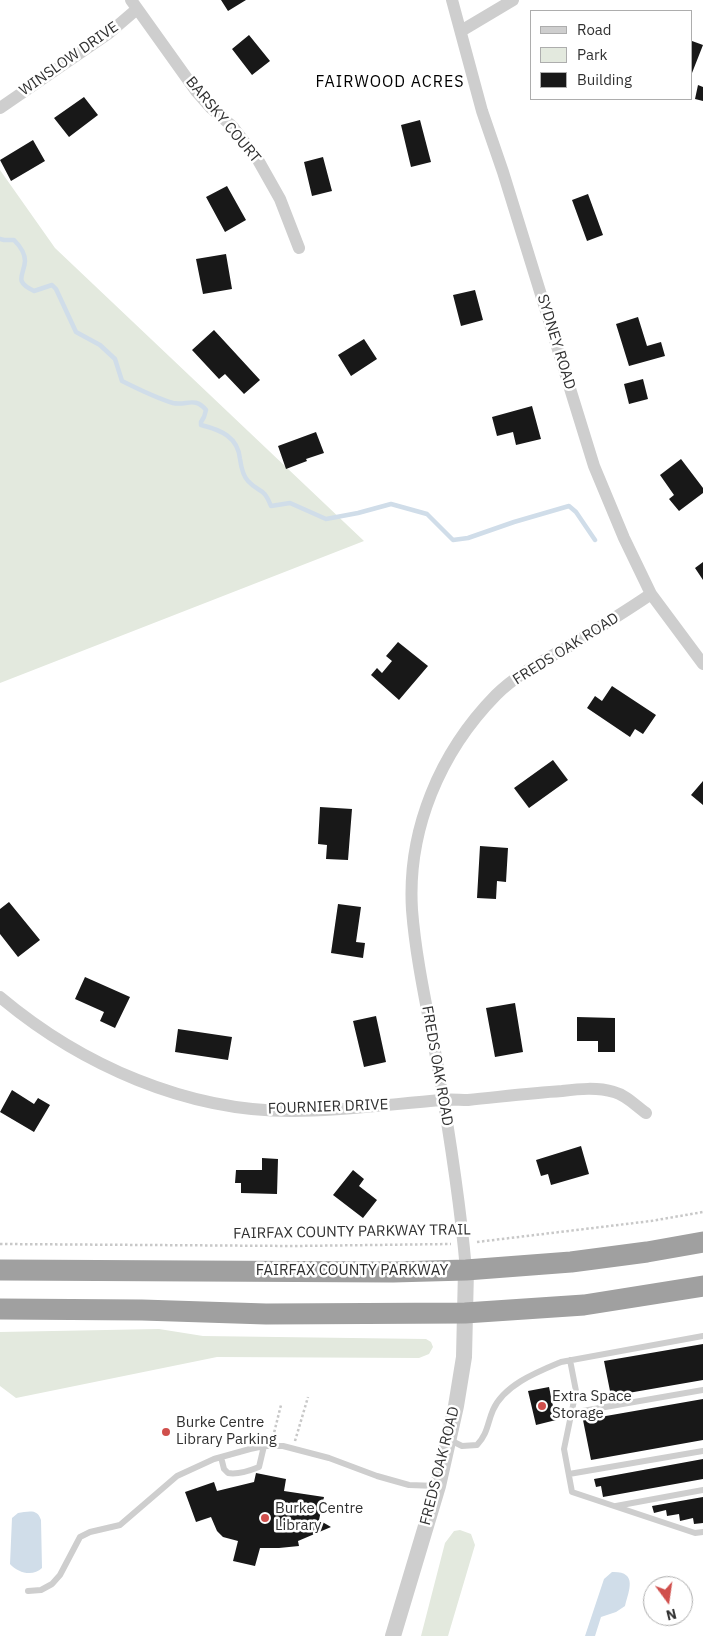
<!DOCTYPE html>
<style>
body{margin:0}
#map{position:relative;width:703px;height:1636px;overflow:hidden;background:#fff;font-family:"IBM Plex Sans",sans-serif}
canvas{display:block}
.legend{position:absolute;left:530px;top:10px;width:162px;height:90px;box-sizing:border-box;background:#fff;border:1px solid #adadad;margin:0;padding:6px 9px;list-style:none;font-size:15px;color:#313131}
.legend li{display:flex;align-items:center;gap:10px;height:25px}
.legend b{width:25px;border:1px solid #adadad}
.north{position:absolute;left:643px;top:1576px;width:50px;height:50px;box-sizing:border-box;background:#fff;border:1px solid #adadad;border-radius:50%;rotate:166deg;font-size:14px;font-weight:700;line-height:20px;text-align:center;color:#313131}
.north::after{content:'';display:block;margin:auto;width:18px;height:22px;background:#d04f4c;clip-path:polygon(50% 0,100% 100%,50% 72%,0 100%)}
</style>
<div id="map">
<canvas width="703" height="1636"></canvas>
<ul class="legend">
<li><b style="height:6px;background:#cecece"></b>Road</li>
<li><b style="height:14px;background:#e3e9de"></b>Park</li>
<li><b style="height:14px;background:#181818"></b>Building</li>
</ul>
<div class="north">N</div>
</div>
<script>
const g = document.querySelector('canvas').getContext('2d');
g.lineJoin = 'round';
function fillPath(path, color) { g.fillStyle = color; g.fill(path, 'evenodd'); }
function trace(path, color, width, dash) { g.strokeStyle = color; g.lineWidth = width; g.lineCap = dash ? 'butt' : 'round'; g.setLineDash(dash || []); g.stroke(path); }
function label(font, color, halo, rows, align = 'center') {
  g.font = font + ' "IBM Plex Sans",sans-serif'; g.lineWidth = 5; g.setLineDash([]); g.textBaseline = 'middle'; g.strokeStyle = halo; g.fillStyle = color; for (const [text, x, y, turn = 0] of rows) {
    g.save(); g.translate(x, y); g.rotate((+turn || 0) * Math.PI / 180); g.textAlign = isNaN(turn) ? turn : align; if (halo) g.strokeText(text, 0, 0); g.fillText(text, 0, 0); g.restore();
  }
}
const green = new Path2D(`
 M0,170L55,248L364,541L0,683Z
 M159,1329L203,1336L426,1339L431,1342L433,1347L429,1354L419,1358L217,1357L16,1398L0,1386V1332Z
 M460,1530L471,1534L475,1545L448,1636H421L445,1543L454,1531Z`);
const water = new Path2D(`
 M24,1512C33,1511 38,1511 41,1520L42,1568C33,1577 18,1573 10,1564L12,1518L18,1513Z
 M612,1572C638,1571 629,1590 625,1606L616,1612L601,1617L595,1636H585L604,1579Z`);
const stream = new Path2D(`
 M0,239L4,240H14C20,246 25,253 25,261C24,276 13,281 34,291L52,285L56,289L76,332L100,345L115,359L122,381C138,389 156,398 173,403C186,406 195,396 206,410L204,417L201,422V425C221,430 238,437 240,459C241,466 243,476 248,481C260,494 263,486 271,506L290,503L326,519L358,513L391,504L427,514L453,540L468,538L514,522L569,506L576,512L595,540`);
const building = new Path2D(`
 M221,0H246L228,11Z
 M249,35L270,61L252,75L232,49Z
 M692,41L703,45L692,73Z
 M698,85L703,87V101L695,99Z
 M84,97L98,115L69,137L54,118Z
 M420,120L431,162L411,167L401,125Z
 M33,140L45,161L11,181L0,160Z
 M323,157L332,191L312,196L304,162Z
 M227,186L246,220L225,232L206,197Z
 M588,194L603,235L587,241L572,200Z
 M226,254L232,289L203,294L196,259Z
 M475,290L483,320L461,326L453,295Z
 M638,317L647,346L661,342L665,356L629,366L616,324Z
 M214,330L260,380L244,394L225,374L219,379L192,350Z
 M364,339L377,359L351,376L338,355Z
 M643,379L648,399L629,404L624,384Z
 M532,406L541,439L516,445L513,432L497,436L492,417Z
 M316,432L324,453L306,459L307,461L286,469L278,446Z
 M681,459L703,488V493L679,511L669,499L674,495L660,475Z
 M703,562V580L695,568Z
 M398,642L428,666L399,700L371,675L377,668L382,673L392,661L386,656Z
 M612,686L656,715L643,734L635,729L630,737L587,708L595,696L602,701Z
 M553,760L568,780L529,808L514,788Z
 M703,781V805L691,795Z
 M320,807L352,809L348,860L326,859L327,845L318,844Z
 M480,846L508,848L506,882L497,881L496,899L477,898Z
 M9,902L40,940L18,957L0,934V909Z
 M338,904L361,907L356,942L365,943L363,958L331,953Z
 M85,977L130,997L115,1028L100,1021L104,1012L75,999Z
 M515,1003L523,1052L495,1057L486,1008Z
 M376,1016L386,1062L364,1067L353,1021Z
 M577,1017L615,1018V1052H598V1041H577Z
 M178,1029L232,1037L228,1060L175,1052Z
 M12,1090L34,1104L38,1098L50,1105L34,1132L0,1112Z
 M581,1146L589,1174L551,1185L548,1174L541,1176L536,1160Z
 M262,1158L278,1159L277,1194L241,1193V1183H235L236,1170H262Z
 M353,1170L364,1179L359,1186L377,1200L363,1218L333,1195Z
 M703,1344V1380L611,1396L604,1361Z
 M549,1387L556,1420L536,1425L528,1391Z
 M703,1399V1440L591,1460L583,1420Z
 M703,1459V1479L603,1497L601,1486L596,1487L594,1479Z
 M256,1473L286,1479L284,1491L324,1497L319,1520L331,1527L298,1541L299,1546L279,1548H260L255,1566L233,1561L238,1541L223,1537L217,1531L211,1517L196,1522L185,1492L214,1482L217,1491L254,1482Z
 M703,1497V1523L694,1524L693,1518L680,1521L679,1514L667,1516L666,1510L654,1513L652,1506Z`);
const path = new Path2D(`
 M477,1242L651,1221L703,1212
 M0,1244L295,1246L451,1244
 M273,1437L281,1405
 M295,1441L308,1397`);
const service = new Path2D(`
 M570,1360L576,1391L564,1449L572,1492L695,1533L703,1532
 M571,1413L703,1390
 M450,1440L462,1446L477,1445C488,1433 487,1424 493,1410C504,1385 537,1372 561,1362L703,1336
 M221,1457L224,1469L228,1473C238,1475 249,1471 259,1467L264,1446
 M569,1474L703,1451
 M616,1506L703,1490
 M28,1591L41,1590L52,1584L60,1575L80,1537L90,1532L120,1525L177,1476L214,1459L250,1449L264,1446H283L329,1458L377,1476L409,1485L437,1486`);
const minor = new Path2D(`
 M131,0L196,91L211,108L232,126L258,160L280,199L299,248
 M452,0L482,111L503,172L594,466L624,538L651,594L703,664
 M461,31L513,0
 M0,108L109,33L137,9
 M0,997C81,1065 187,1112 294,1111C343,1111 392,1104 441,1100C450,1099 459,1100 468,1100C499,1097 530,1093 562,1091C579,1089 597,1087 614,1092C626,1095 636,1106 646,1113
 M466,1270C460,1200 449,1131 437,1062C428,1012 416,961 412,910C407,830 440,752 496,695C517,674 545,660 571,645C598,628 625,612 651,594`);
const tertiary = new Path2D(`
 M393,1636L438,1486L456,1406L464,1357L466,1270`);
const trunk = new Path2D(`
 M0,1270L393,1272L466,1270L571,1262L647,1252L703,1242
 M0,1309L142,1310L266,1314L465,1313L584,1305L703,1286`);
const markers = [
 [542,1406,5,"#d04f4c"],
 [166,1432,5,"#d04f4c"],
 [265,1518,5,"#d04f4c"]
];
const streetNames = [
 ["WINSLOW DRIVE",69,59,-35],
 ["BARSKY COURT",223,120,50],
 ["SYDNEY ROAD",556,342,73],
 ["FREDS OAK ROAD",566,649,-32],
 ["FREDS OAK ROAD",437,1066,80],
 ["FOURNIER DRIVE",328,1107,-2],
 ["FAIRFAX COUNTY PARKWAY TRAIL",352,1232,-1],
 ["FAIRFAX COUNTY PARKWAY",352,1271],
 ["FREDS OAK ROAD",440,1466,-76]
];
const poiNames = [
 ["Extra Space",552,1397],
 ["Storage",552,1414],
 ["Burke Centre",176,1423],
 ["Library Parking",176,1440],
 ["Burke Centre",275,1509],
 ["Library",275,1526]
];
const neighbourhoodNames = [
 ["FAIRWOOD ACRES",390,82]
];
fillPath(green, '#e3e9de');
fillPath(water, '#d0dde9');
trace(stream, '#d0dde9', 4.5);
fillPath(building, '#181818');
trace(path, '#c8c8c8', 2.5, [2.5, 2.5]);
trace(service, '#cecece', 6);
trace(minor, '#cecece', 12);
trace(tertiary, '#cecece', 16);
trace(trunk, '#a0a0a0', 21);
for (const [x, y, r, color] of markers) { const dot = new Path2D(); dot.arc(x, y, r, 0, 2 * Math.PI); g.fillStyle = color; g.fill(dot); trace(dot, '#fff', 2); }
label('15px', '#313131', '#fff', streetNames);
label('15px', '#313131', '#fff', poiNames, 'left');
g.letterSpacing = '1px';
label('16px', '#000', '#fff', neighbourhoodNames);
g.letterSpacing = '0px';
</script>
